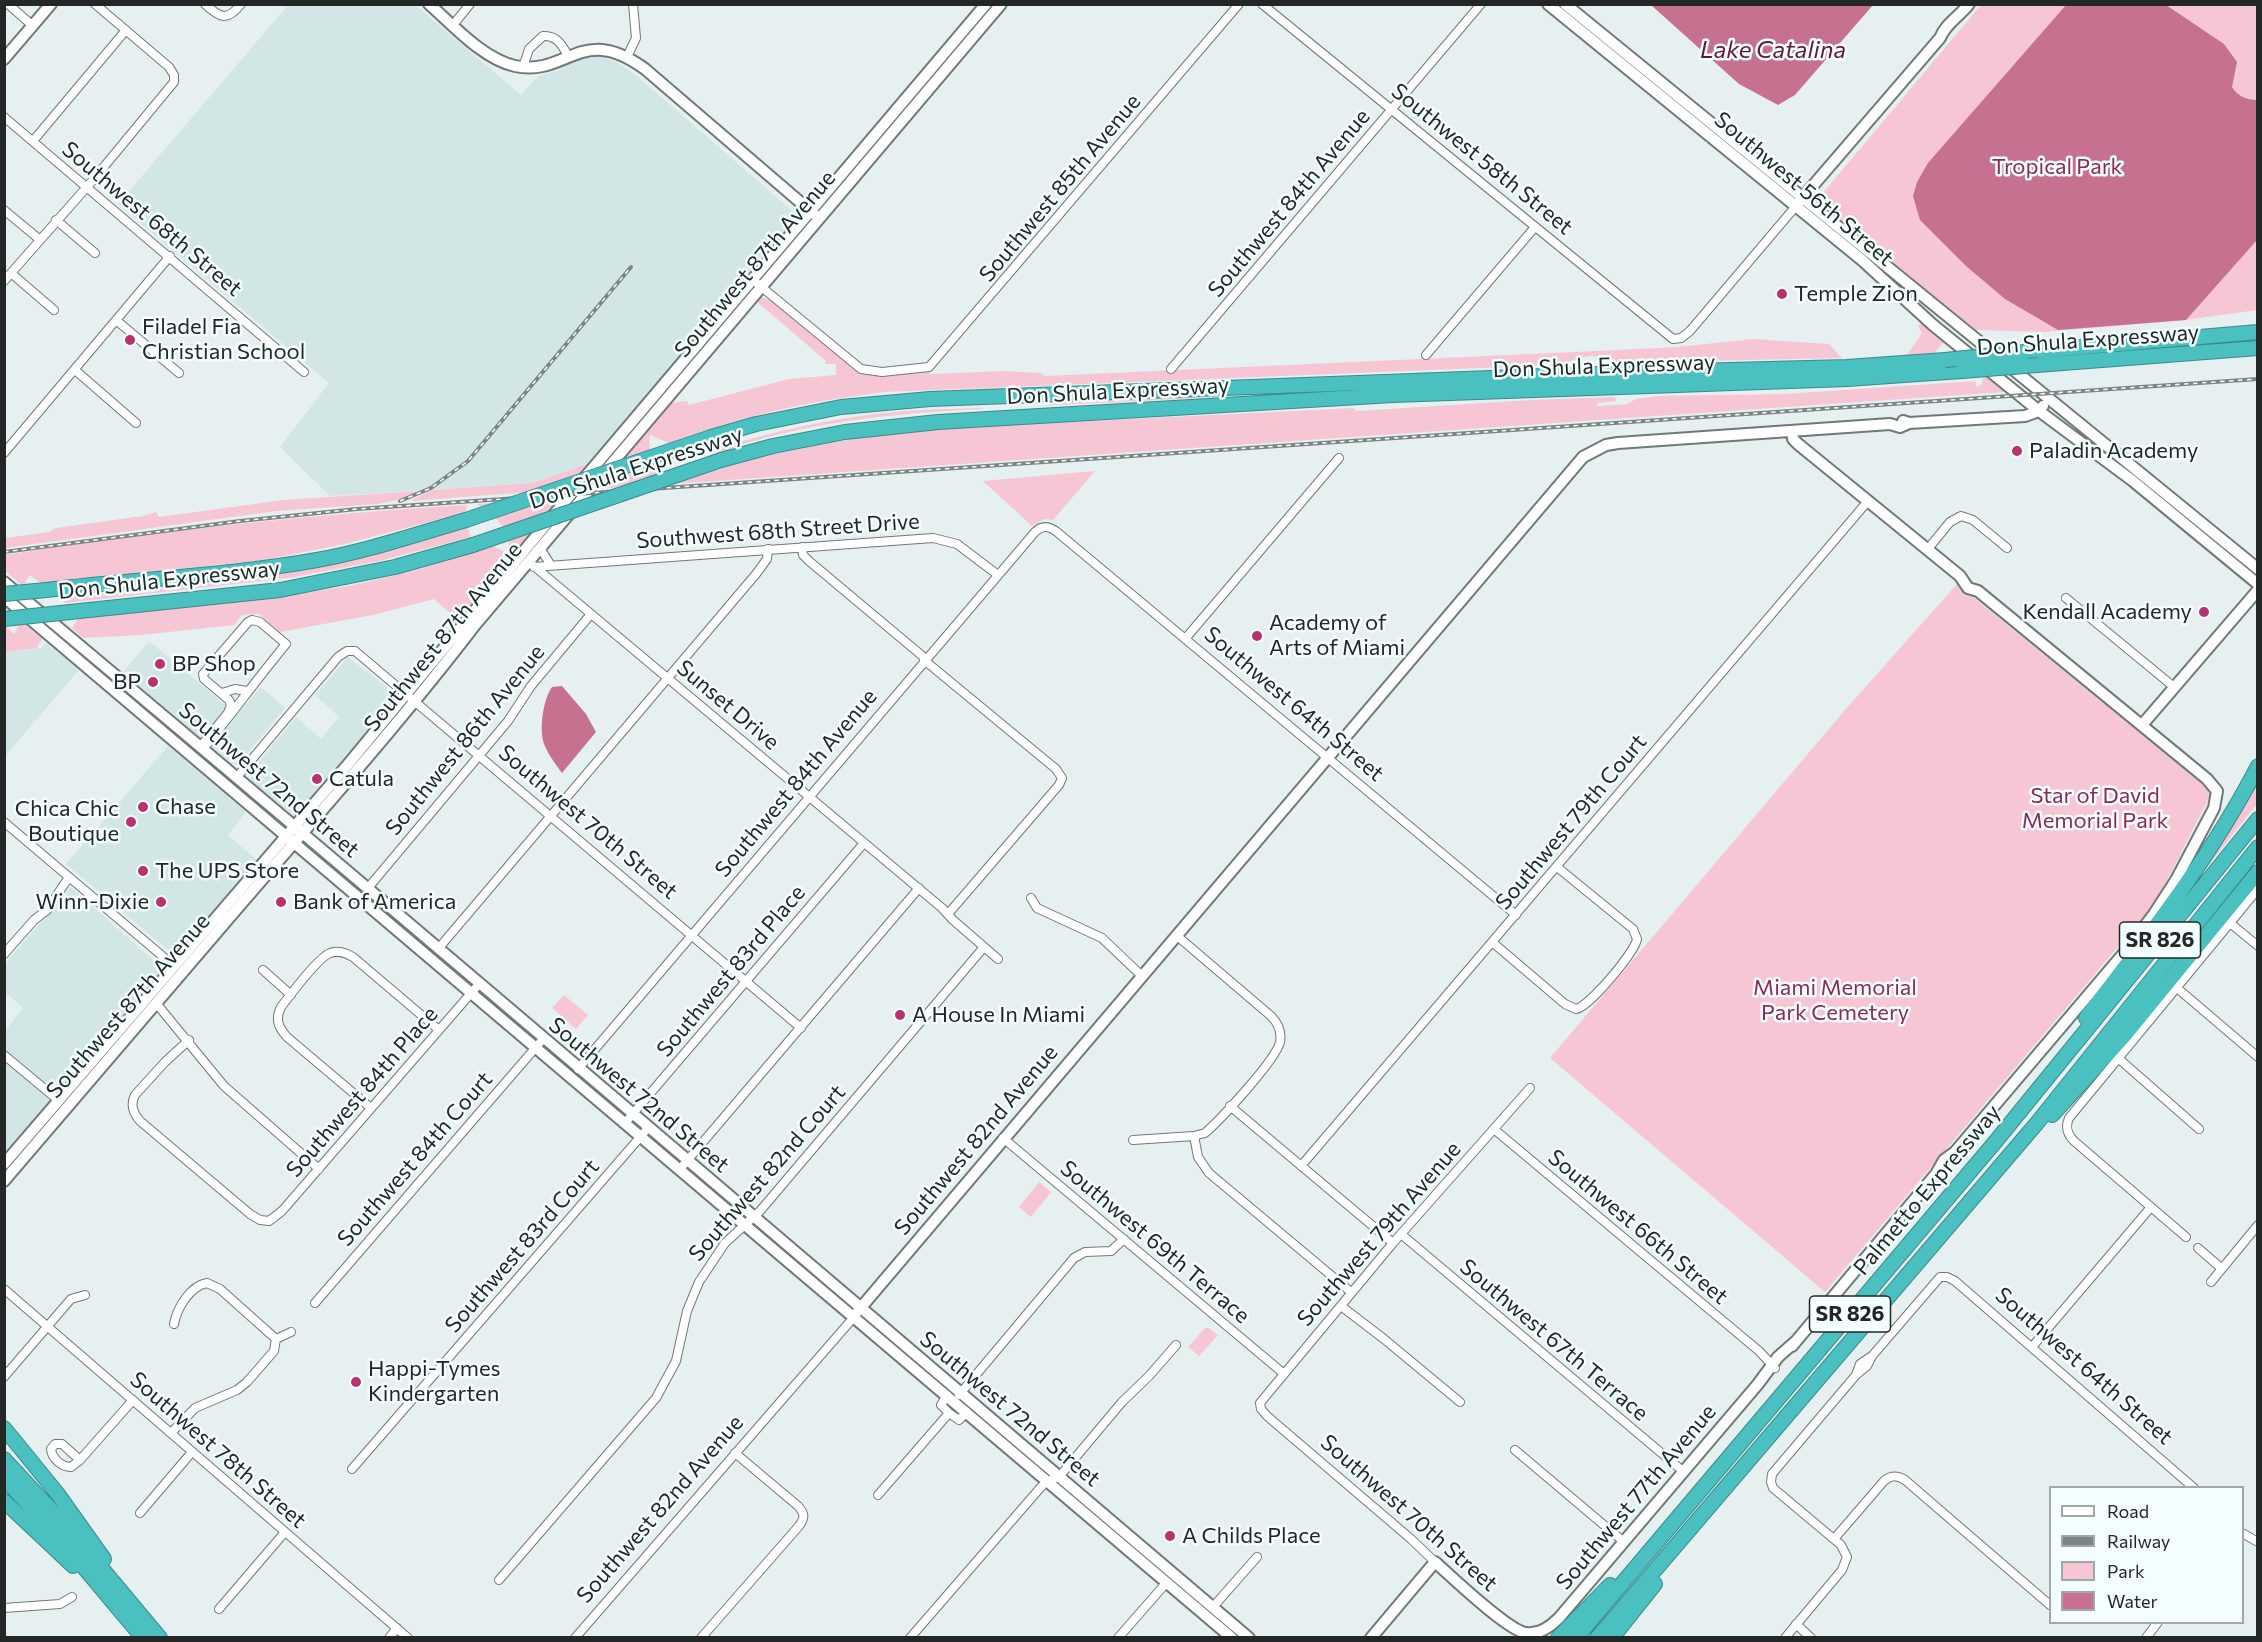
<!DOCTYPE html>
<style>
body{margin:0}
#map{position:relative;width:2262px;height:1642px;overflow:hidden;background:#e6f0f0;font-family:Commissioner,sans-serif}
canvas{display:block}
.frame{position:absolute;inset:0;border:6px solid #232726;pointer-events:none}
.legend{position:absolute;left:2049px;top:1486px;width:195px;height:138px;box-sizing:border-box;background:#f3fefe;border:2px solid #a0a8a8;margin:0;padding:8px 10px;list-style:none;font-size:18px;color:#232726}
.legend li{display:flex;align-items:center;gap:12px;height:30px}
.legend b{width:30px;border:2px solid #a0a8a8}
</style>
<div id="map">
<canvas width="2262" height="1642"></canvas>
<div class="frame"></div>
<ul class="legend">
<li><b style="height:8px;background:#fff"></b>Road</li>
<li><b style="height:8px;background:#7d8484"></b>Railway</li>
<li><b style="height:16px;background:#f6c6d5"></b>Park</li>
<li><b style="height:16px;background:#c77191"></b>Water</li>
</ul>
</div>
<script>
const g = document.querySelector('canvas').getContext('2d');
g.lineJoin = 'round';
function fillPath(path, color) { g.fillStyle = color; g.fill(path, 'evenodd'); }
function trace(path, color, width, dash) { g.strokeStyle = color; g.lineWidth = width; g.lineCap = dash ? 'butt' : 'round'; g.setLineDash(dash || []); g.stroke(path); }
function label(font, color, halo, rows, align = 'center') {
  g.font = font + ' Commissioner,sans-serif'; g.lineWidth = 5; g.setLineDash([]); g.textBaseline = 'middle'; g.strokeStyle = halo; g.fillStyle = color; for (const [text, x, y, turn = 0] of rows) {
    g.save(); g.translate(x, y); g.rotate((+turn || 0) * Math.PI / 180); g.textAlign = isNaN(turn) ? turn : align; if (halo) g.strokeText(text, 0, 0); g.fillText(text, 0, 0); g.restore();
  }
}
const built = new Path2D(`
 M414,4L521,95L538,76L561,70L560,67L576,60L599,56L618,63L637,76L797,215L590,463L532,483L432,490L429,485L420,491L330,496L280,447L329,383L118,204L288,5Z
 M149,641L228,707L202,739L123,672Z
 M46,643L79,670L5,756V652L41,648Z
 M348,657L391,690L395,698L298,814L293,815L252,782L249,774L296,717L321,739L339,717L315,695Z
 M261,687L285,708L240,762L232,764L210,746Z
 M168,746L246,812L228,835L257,860L174,955L66,864Z
 M71,887L162,968L5,1155V1031L23,1008L5,992V964Z`);
const green = new Path2D(`
 M1981,5H2257V310L2186,320L2044,332L1975,330L1817,200Z
 M758,298H765L777,303L864,373L929,371L930,374L1006,371L1041,373L1045,376L1597,351L1678,347L1753,339L1829,344L1842,358L1604,363L1603,359L1612,357L1588,356L1556,365L885,392C809,401 741,416 669,443L650,435C647,447 653,463 661,472L719,470L724,465C793,449 860,436 931,429L1353,408L1357,411L1530,400L1615,397L1616,401L1597,403V406L1627,404L1636,399L1657,396L1785,394L1975,381L1977,387L1982,384L1983,377L1980,373L1943,343L1934,353L1907,355L1922,333L1918,326L1922,322L2005,390L2004,392L598,489L670,403L687,401L689,405L789,379L836,375V364H825L826,361L756,301Z
 M1199,395L1202,396L1203,398L1036,406L1055,404V401Z
 M982,408V409C903,413 823,420 747,443C738,445 728,451 718,454L716,449C774,431 833,418 894,412C923,409 952,409 982,408Z
 M590,463L569,489L412,501V500L432,490L532,483Z
 M1095,471L1053,520L1044,519L1032,526L983,481Z
 M429,485L430,487L411,497L378,504L276,511L5,548V538L49,532L56,528L143,516L156,512L159,517L283,500L420,491Z
 M538,501L558,502L458,620L434,599L373,615L280,632L259,614L242,615L234,625L142,635L83,638L72,628L79,617C123,614 166,609 210,604C305,595 402,582 489,544L507,553C516,532 492,514 477,504Z
 M467,505L466,512L455,515L345,544L264,560L42,584L30,575L26,580L25,588L5,571V555C157,531 312,514 467,505Z
 M467,525L471,537L379,561L289,578L65,603L59,598C196,585 338,577 467,525Z
 M1957,584L2207,788L2210,796L2156,902L1825,1292L1550,1058L1845,710Z
 M4,607L42,639L37,648L5,652V626L14,634L19,625L16,619Z
 M2257,773V804L2188,891Z
 M564,995L588,1015L576,1029L552,1008Z
 M1039,1182L1051,1192L1031,1217L1019,1207Z
 M1205,1328H1209L1218,1335L1199,1356L1188,1347Z`);
const water = new Path2D(`
 M1651,5H1873L1795,95L1778,105L1739,84Z
 M2066,5H2166L2224,44L2237,62L2232,87C2237,96 2247,100 2257,100V240L2186,320L2058,330L2005,299L1966,266L1920,220L1913,196L1917,182L1928,163Z
 M562,686L586,714L596,732L562,773C556,765 548,754 544,744C539,729 543,700 552,687Z`);
const street = new Path2D(`
 M8,4L33,26
 M205,4C220,18 227,22 241,4
 M1262,4L1673,339L1681,338L1690,331L1796,206
 M453,25L470,4
 M627,57L636,38L633,4
 M523,67L529,49L543,36C557,35 562,45 568,56
 M4,117L304,372
 M33,141L126,30
 M4,210L39,239
 M56,220L95,253
 M11,273L54,310
 M753,280L861,369L882,372L929,367L1239,4
 M4,281L93,180L174,82V75L169,67L95,4
 M116,320L179,373
 M1426,355L1535,227
 M1171,369L1481,4
 M75,370L136,423
 M4,453L170,256
 M802,547L803,555L809,561L926,659
 M540,548L550,564
 M1927,550L1950,522L1961,516L1973,520L2007,548
 M529,562L942,908L953,920L998,959
 M534,567L933,538L957,544L998,575
 M2066,598L2174,687
 M1185,639L1339,458
 M924,660L1056,769L1062,778L1059,785L948,914
 M222,693L235,689L247,691
 M200,747L228,713L231,705L229,700L204,679L203,674L248,622L252,620L260,622L286,644C257,679 231,715 203,749
 M237,777L338,657L347,651H355L801,1028
 M4,822L173,965
 M368,888L508,721L531,686L591,614
 M1031,898L1037,908L1102,938L1142,976
 M2230,923L2258,946
 M1492,942L1565,1004L1576,1009C1589,1007 1635,952 1637,939L1633,929L1557,867
 M438,949L756,574L767,559L768,549
 M4,954L34,920L47,910L69,877
 M263,970L291,995
 M2177,988L2258,1057
 M156,1003L224,1086L319,1169
 M189,1040L165,1062L135,1095C130,1105 133,1113 140,1121L250,1214L260,1220L269,1221L282,1211L479,984
 M4,1055L58,1100
 M2118,1058L2199,1129
 M578,1069L1035,532C1042,525 1049,526 1057,532L1516,915
 M1230,1106L1393,1243
 M371,1108L287,1037C278,1027 275,1019 281,1007C290,995 318,958 330,953C339,950 346,953 353,957L439,1030
 M625,1123L864,843
 M1495,1130L1759,1351L1775,1368
 M1194,1136L1198,1157L1209,1173L1351,1292
 M1003,1138L1283,1373
 M1133,1140L1194,1136L1205,1133C1220,1120 1276,1060 1280,1042C1282,1031 1278,1023 1271,1016L1176,935
 M1301,1166L1868,501
 M680,1169L919,888
 M1401,1234L1684,1472
 M2186,1237L2074,1141C2067,1134 2065,1127 2069,1118L2258,889
 M2198,1248L2221,1268
 M2211,1282L2258,1225
 M4,1289L408,1638
 M315,1303L543,1039
 M1341,1306L1384,1339L1460,1402
 M174,1324C177,1308 190,1286 207,1283L220,1289L276,1339
 M276,1339L291,1332
 M2032,1347L2151,1207
 M1856,1375L1860,1364L1872,1356
 M4,1377L71,1299L85,1295
 M947,1395L941,1405L949,1413L959,1420L967,1412
 M959,1395L1074,1258L1085,1252L1111,1251L1124,1239
 M171,1433L195,1408L237,1390L247,1382L274,1351L276,1339
 M1515,1450L1624,1542
 M80,1460L71,1467C62,1467 52,1459 51,1449L55,1444H62L80,1460L133,1400
 M352,1469L648,1128
 M878,1495L949,1413
 M140,1513L192,1452
 M2242,1533L2258,1542
 M1834,1539L1884,1481C1891,1475 1897,1475 1905,1480L2050,1605
 M1435,1562L1411,1539L1267,1416L1261,1409L1260,1403L1393,1243L1530,1088
 M499,1580L656,1398L676,1361L687,1311L699,1282L725,1243L760,1211L984,947
 M1213,1607L1257,1557
 M4,1608L60,1604L72,1597
 M219,1609L285,1532
 M1796,1624L1811,1638
 M389,1638L397,1628
 M575,1638L854,1317
 M701,1638L799,1526C805,1518 805,1514 798,1506L735,1453
 M910,1638L1041,1487L1047,1481L1059,1477L1122,1402L1149,1376L1176,1345
 M1118,1638L1167,1582
 M1785,1638L1842,1570L1847,1557L1841,1545L1773,1488L1771,1482L1772,1474L1856,1375L1867,1366L1872,1356L1940,1277H1947L1955,1281L2194,1488
 M2146,1638L2158,1622`);
const secondary = new Path2D(`
 M429,4C453,25 483,59 515,66C568,77 581,22 645,69L814,214
 M1548,4L1862,260L1933,325L2039,411L2133,481L2258,584
 M1565,4L2258,569
 M4,59L51,4
 M1798,203L1940,38C1946,23 1959,17 1969,4
 M1903,421L1909,423L2025,416L2039,411L2043,406
 M1792,431L1793,439L1798,444L1960,576L1968,588L1978,591L2207,779L2217,791L2214,808L2176,880L2154,914L2124,953L1955,1152L1944,1160L1936,1174
 M4,582C422,931 834,1286 1249,1638
 M4,597L1232,1638
 M2142,725L2258,590
 M4,1164L350,762L571,494L986,4
 M4,1181C79,1094 154,1005 229,918C312,821 397,727 475,625L1001,4
 M858,1311L1583,457L1606,445L1618,443L1890,424L1900,427L1909,423
 M1792,1346L1936,1174L1941,1171
 M1371,1638L1435,1562C1452,1577 1507,1630 1526,1633C1539,1635 1550,1627 1559,1618L1758,1384L1778,1357L1795,1342`);
const highway = new Path2D(`
 M2025,352L2258,332
 M2037,365L2258,348
 M711,437L756,424L841,407L930,399L1652,372L1847,367L1945,360
 M721,460L773,446L845,432L938,422L1393,395L1847,379L1962,371
 M46,590C136,579 227,576 317,560C368,551 417,534 466,520
 M70,612L280,590L395,567L473,545
 M2086,1018C2148,937 2211,857 2258,766
 M2052,1115L2124,1036L2258,872
 M4,1428L57,1493L104,1559
 M4,1459L68,1528L160,1638
 M4,1478L60,1539L143,1638
 M4,1501L73,1566
 M1558,1638L1610,1585
 M1576,1638L1996,1141L2258,819
 M1597,1638L2037,1123L2258,847
 M1612,1638L1655,1584`);
const rail = new Path2D(`
 M400,501L431,488L468,461L631,267
 M4,552L240,521L357,509L2258,379`);
const highwayBridge = new Path2D(`
 M1945,360L2025,352
 M1962,371L2037,365
 M466,520L711,437
 M473,545L721,460
 M4,594L46,590
 M4,619L70,612`);
const markers = [
 [1782,294,6,"#ba3170"],
 [130,340,6,"#ba3170"],
 [2017,451,6,"#ba3170"],
 [2204,612,6,"#ba3170"],
 [1257,636,6,"#ba3170"],
 [160,664,6,"#ba3170"],
 [153,682,6,"#ba3170"],
 [317,779,6,"#ba3170"],
 [143,807,6,"#ba3170"],
 [131,822,6,"#ba3170"],
 [143,871,6,"#ba3170"],
 [161,902,6,"#ba3170"],
 [281,902,6,"#ba3170"],
 [900,1015,6,"#ba3170"],
 [356,1382,6,"#ba3170"],
 [1170,1536,6,"#ba3170"]
];
const shields = [
 [2160,940,81],
 [1850,1314,81]
];
const shieldNames = [
 ["SR 826",2160,940],
 ["SR 826",1850,1314]
];
const streetNames = [
 ["Southwest 58th Street",1482,159,39],
 ["Southwest 85th Avenue",1060,188,-50],
 ["Southwest 56th Street",1804,189,40],
 ["Southwest 84th Avenue",1289,203,-50],
 ["Southwest 68th Street",152,219,40],
 ["Southwest 87th Avenue",755,264,-50],
 ["Don Shula Expressway",2088,340,-4],
 ["Don Shula Expressway",1604,366,-2],
 ["Don Shula Expressway",1118,391,-3],
 ["Don Shula Expressway",636,468,-18],
 ["Southwest 68th Street Drive",778,531,-4],
 ["Don Shula Expressway",169,580,-6],
 ["Southwest 87th Avenue",443,637,-51],
 ["Southwest 64th Street",1294,704,40],
 ["Sunset Drive",728,705,40],
 ["Southwest 86th Avenue",465,740,-51],
 ["Southwest 72nd Street",269,780,40],
 ["Southwest 84th Avenue",796,783,-50],
 ["Southwest 70th Street",588,822,40],
 ["Southwest 79th Court",1571,822,-50],
 ["Southwest 83rd Place",731,971,-50],
 ["Southwest 87th Avenue",128,1006,-49],
 ["Southwest 84th Place",362,1092,-49],
 ["Southwest 72nd Street",639,1095,40],
 ["Southwest 82nd Avenue",976,1140,-50],
 ["Southwest 84th Court",415,1159,-49],
 ["Southwest 82nd Court",767,1173,-49],
 ["Palmetto Expressway",1927,1190,-50],
 ["Southwest 66th Street",1638,1227,40],
 ["Southwest 79th Avenue",1379,1234,-49],
 ["Southwest 69th Terrace",1155,1242,40],
 ["Southwest 83rd Court",522,1246,-49],
 ["Southwest 67th Terrace",1554,1340,40],
 ["Southwest 64th Street",2084,1366,41],
 ["Southwest 72nd Street",1010,1409,40],
 ["Southwest 78th Street",218,1450,41],
 ["Southwest 77th Avenue",1636,1497,-50],
 ["Southwest 82nd Avenue",660,1509,-49],
 ["Southwest 70th Street",1409,1513,41]
];
const parkNames = [
 ["Tropical Park",2057,167],
 ["Star of David",2095,796],
 ["Memorial Park",2095,821],
 ["Miami Memorial",1835,988],
 ["Park Cemetery",1835,1013]
];
const poiNames = [
 ["Temple Zion",1794,294],
 ["Filadel Fia",142,327],
 ["Christian School",142,352],
 ["Paladin Academy",2029,451],
 ["Kendall Academy",2192,612,"right"],
 ["Academy of",1269,623],
 ["Arts of Miami",1269,648],
 ["BP Shop",172,664],
 ["BP",141,682,"right"],
 ["Catula",329,779],
 ["Chase",155,807],
 ["Chica Chic",119,809,"right"],
 ["Boutique",119,834,"right"],
 ["The UPS Store",155,871],
 ["Winn-Dixie",149,902,"right"],
 ["Bank of America",293,902],
 ["A House In Miami",912,1015],
 ["Happi-Tymes",368,1369],
 ["Kindergarten",368,1394],
 ["A Childs Place",1182,1536]
];
const waterNames = [
 ["Lake Catalina",1773,50]
];
fillPath(built, '#d2e6e5');
fillPath(green, '#f6c6d5');
fillPath(water, '#c77191');
trace(street, '#6f7978', 10);
trace(secondary, '#6f7978', 14);
trace(highway, '#3c8a8a', 16);
trace(street, '#fff', 8);
trace(secondary, '#fff', 10);
trace(highway, '#4ac0c0', 14);
trace(rail, '#7d8484', 4);
trace(rail, '#f3fefe', 1.5, [4.5]);
trace(highwayBridge, '#3c8a8a', 16, []);
trace(highwayBridge, '#4ac0c0', 14);
for (const [x, y, r, color] of markers) { const dot = new Path2D(); dot.arc(x, y, r, 0, 2 * Math.PI); g.fillStyle = color; g.fill(dot); trace(dot, '#f3fefe', 2); }
for (const [x, y, w] of shields) { const box = new Path2D(); box.roundRect(x - w / 2, y - 18, w, 36, 4.5); g.fillStyle = '#f3fefe'; g.fill(box); trace(box, '#232726', 1.5); }
label('bold 21px', '#232726', null, shieldNames);
label('22px', '#232726', '#f3fefe', streetNames);
label('22px', '#8f2856', '#f3fefe', parkNames);
label('22px', '#232726', '#f3fefe', poiNames, 'left');
label('italic 24px', '#64163a', '#f3fefe', waterNames);
</script>
